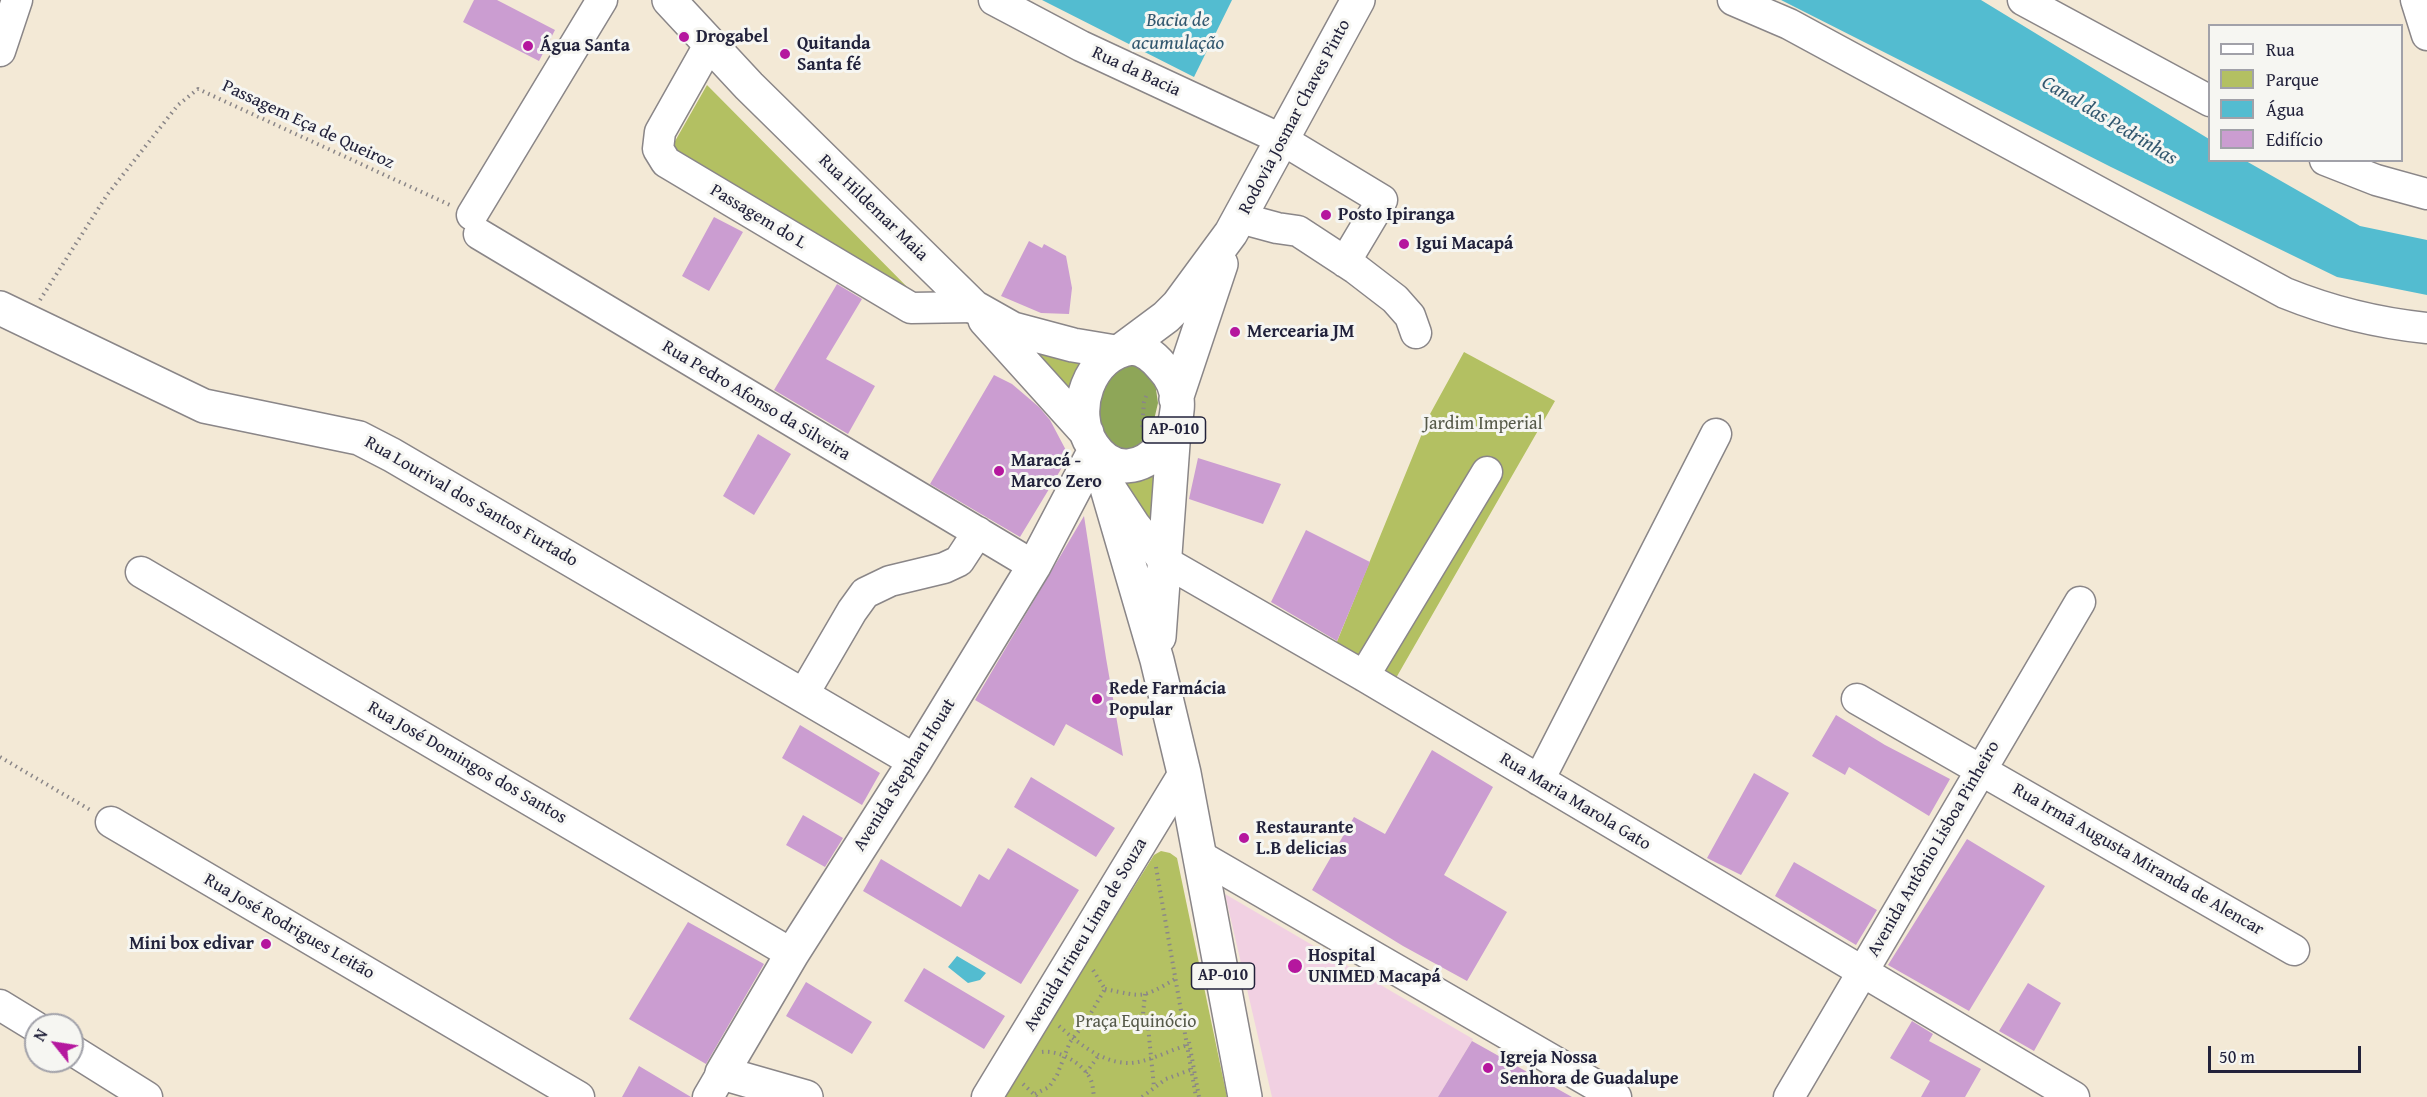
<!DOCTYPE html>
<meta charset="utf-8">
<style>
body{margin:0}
#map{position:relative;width:2427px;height:1097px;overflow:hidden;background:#f3e9d6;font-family:"Gentium Book Plus",serif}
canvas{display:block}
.legend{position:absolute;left:2208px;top:24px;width:195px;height:138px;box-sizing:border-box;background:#f6f6f2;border:2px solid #a1a1a9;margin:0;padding:8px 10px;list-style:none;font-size:18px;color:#22223b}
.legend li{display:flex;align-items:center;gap:12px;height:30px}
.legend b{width:30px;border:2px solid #a1a1a9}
.north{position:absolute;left:24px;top:1013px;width:60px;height:60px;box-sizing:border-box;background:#f6f6f2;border:2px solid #a1a1a9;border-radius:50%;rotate:300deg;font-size:16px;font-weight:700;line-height:24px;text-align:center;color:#22223b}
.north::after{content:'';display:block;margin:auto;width:21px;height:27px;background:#b5179e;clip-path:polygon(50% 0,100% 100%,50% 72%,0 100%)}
.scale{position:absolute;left:2208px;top:1046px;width:153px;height:27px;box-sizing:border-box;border:3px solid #22223b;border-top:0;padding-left:8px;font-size:18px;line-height:21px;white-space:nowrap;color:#22223b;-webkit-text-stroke:4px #f6f6f2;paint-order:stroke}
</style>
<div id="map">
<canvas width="2427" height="1097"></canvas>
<ul class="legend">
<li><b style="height:8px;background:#fff"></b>Rua</li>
<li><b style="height:16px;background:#b3c062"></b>Parque</li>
<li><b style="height:16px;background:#53bcd0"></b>Água</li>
<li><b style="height:16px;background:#cb9dd1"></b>Edifício</li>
</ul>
<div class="north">N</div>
<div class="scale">50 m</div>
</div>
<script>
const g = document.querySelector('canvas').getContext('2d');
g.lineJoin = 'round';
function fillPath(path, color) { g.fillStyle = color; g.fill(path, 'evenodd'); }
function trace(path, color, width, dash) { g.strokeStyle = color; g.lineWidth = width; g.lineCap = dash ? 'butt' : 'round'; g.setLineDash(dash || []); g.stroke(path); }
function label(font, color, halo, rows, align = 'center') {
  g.font = font + ' "Gentium Book Plus",serif'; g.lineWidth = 6; g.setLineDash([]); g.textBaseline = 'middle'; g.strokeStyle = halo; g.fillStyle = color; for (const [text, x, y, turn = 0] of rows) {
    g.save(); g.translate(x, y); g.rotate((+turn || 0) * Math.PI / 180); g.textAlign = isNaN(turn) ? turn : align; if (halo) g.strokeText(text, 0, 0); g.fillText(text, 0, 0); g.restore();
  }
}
const built = new Path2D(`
 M1225,894L1473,1039L1438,1097H1272Z`);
const green = new Path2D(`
 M707,85L925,305L670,150Z
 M1016,346L1091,357L1073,407Z
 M1464,352L1555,401L1396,678L1336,644L1430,414Z
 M1153,467L1164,475L1157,544L1116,473Z
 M1161,851L1170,853L1177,858L1227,1097H1003L1154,855Z`);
const forest = new Path2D(`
 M1137,361L1154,376L1158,403L1150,437L1134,452C1114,452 1098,434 1097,413C1097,402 1104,386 1107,375Z`);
const water = new Path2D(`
 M1042,0H1232L1194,77Z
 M1781,0H1981L2209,139L2210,160L2246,161L2360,226L2427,240V295L2337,277L2111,167Z
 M957,956L986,973L980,980L968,983L948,967Z`);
const building = new Path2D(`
 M474,0H497L555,30L539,61L463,22Z
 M714,217L743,232L709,291L682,276Z
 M1029,241L1042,248L1044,244L1066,256L1072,288L1069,314L1041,313L1001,296Z
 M837,284L862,299L826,359L875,386L848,434L774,390Z
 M994,375L1012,384L1039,407L1050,420L1069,456L1020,537L930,484Z
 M758,434L791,454L754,515L723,496Z
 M1198,458L1281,484L1263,524L1189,499Z
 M1084,516L1106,658L1123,756L1066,724L1054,746L975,700Z
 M1306,530L1370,562L1337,641L1271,602Z
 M1836,715L1885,745L1950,779L1929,816L1849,767L1845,775L1812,756Z
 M800,725L880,773L862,805L782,758Z
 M1432,750L1493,787L1444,875L1507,912L1467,981L1403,946L1312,890L1354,817L1385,834Z
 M1754,773L1789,793L1741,875L1707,858Z
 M1031,777L1115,828L1096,857L1014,807Z
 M803,815L843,838L825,867L786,845Z
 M1967,839L2045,886L1969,1011L1888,965Z
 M1008,848L1079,890L1021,984L863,891L881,859L961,907L979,874L989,880Z
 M1794,862L1877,910L1856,945L1775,896Z
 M688,922L764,964L706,1064L629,1019Z
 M924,968L1005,1016L984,1049L904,1001Z
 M806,982L872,1022L852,1054L786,1016Z
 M2028,983L2061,1003L2034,1051L1999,1031Z
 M1912,1021L1933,1034L1929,1041L1981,1069L1965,1097H1921L1930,1081L1890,1058Z
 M1472,1041L1572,1097H1438Z
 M639,1066L691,1097H622Z`);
const path = new Path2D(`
 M40,300L107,195L178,105L198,89L450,205
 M1142,427L1144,402L1147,394
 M0,757L92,811
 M1156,867L1196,1097
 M1105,989C1144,997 1141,999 1175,979
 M1145,994L1143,1014L1148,1026L1154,1087
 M1059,1026C1078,1043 1102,1063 1129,1063C1146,1063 1170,1050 1188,1045
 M1189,1042L1199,1097
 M1042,1052C1059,1050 1081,1062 1090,1078C1093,1084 1093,1091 1094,1097
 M1086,1073L1099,1055
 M1023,1084L1037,1097
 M1035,1094L1049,1087L1057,1075L1070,1042L1085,1023L1105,989L1093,970
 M1142,1097L1166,1079L1193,1069`);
const minor = new Path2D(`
 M994,0L1081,46L1281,139L1382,200L1345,262
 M1733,0L1789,24L2285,293C2332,312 2377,323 2427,328
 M2023,0L2210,101
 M2416,0L2427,35
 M709,45L660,132L658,149L666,162L911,308L974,307
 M0,51L17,0
 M2325,160L2376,180L2427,194
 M472,215L602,0
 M1240,218L1277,228L1298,231L1356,269L1395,299L1410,316L1416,333
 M479,234L1034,566
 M1112,490L1135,525L1164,561L1364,676L2074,1097
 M141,572L792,954
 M1364,676L1487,472
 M803,695L852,611L865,593L890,581L944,568L959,561L978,532
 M1857,699L2294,950
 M1539,780L1716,434
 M111,822L579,1097
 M1200,856L1616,1097
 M0,1005L36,1027
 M72,1050L147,1097
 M708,1097L722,1073
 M987,1097L1184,773
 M1789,1097L2080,602`);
const major = new Path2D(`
 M669,0L749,86L974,307L1013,329L1073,345L1115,352
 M0,308L204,406L359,438L392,455L915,761
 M985,320L1087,433
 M1132,348C1145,349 1154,357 1162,367C1210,416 1134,506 1093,446C1069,412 1089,353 1132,348Z
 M1123,349L1166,317L1178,305L1231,233L1358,0
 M1176,399L1221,264
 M1101,457L1104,478L1157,660L1184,773L1245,1097
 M1159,637L1174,430
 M806,1097L722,1073L792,954L915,761L1034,566L1095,450`);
const markers = [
 [684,37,6,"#b5179e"],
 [528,46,6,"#b5179e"],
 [785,54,6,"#b5179e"],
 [1326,215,6,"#b5179e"],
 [1404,244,6,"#b5179e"],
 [1235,332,6,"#b5179e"],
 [999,471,6,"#b5179e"],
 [1097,699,6,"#b5179e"],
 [1244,838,6,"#b5179e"],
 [266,944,6,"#b5179e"],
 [1295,966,8,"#b5179e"],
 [1488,1068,6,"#b5179e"]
];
const shields = [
 [1174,430,63],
 [1223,976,63]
];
const shieldNames = [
 ["AP-010",1174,430],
 ["AP-010",1223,976]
];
const poiNames = [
 ["Drogabel",696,37],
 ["Quitanda",797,44],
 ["Santa fé",797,65],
 ["Água Santa",540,46],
 ["Posto Ipiranga",1338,215],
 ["Igui Macapá",1416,244],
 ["Mercearia JM",1247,332],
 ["Maracá -",1011,461],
 ["Marco Zero",1011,482],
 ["Rede Farmácia",1109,689],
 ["Popular",1109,710],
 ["Restaurante",1256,828],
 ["L.B delicias",1256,849],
 ["Mini box edivar",254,944,"right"],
 ["Hospital",1308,956],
 ["UNIMED Macapá",1308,977],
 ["Igreja Nossa",1500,1058],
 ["Senhora de Guadalupe",1500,1079]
];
const streetNames = [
 ["Rua da Bacia",1136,72,25],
 ["Rodovia Josmar Chaves Pinto",1295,117,-62],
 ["Passagem Eça de Queiroz",308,125,25],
 ["Rua Hildemar Maia",873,208,44],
 ["Passagem do L",758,217,31],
 ["Rua Pedro Afonso da Silveira",756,401,31],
 ["Rua Lourival dos Santos Furtado",471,502,30],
 ["Rua José Domingos dos Santos",467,763,30],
 ["Avenida Stephan Houat",905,775,-58],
 ["Rua Maria Marola Gato",1575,802,31],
 ["Avenida Antônio Lisboa Pinheiro",1934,849,-60],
 ["Rua Irmã Augusta Miranda de Alencar",2138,860,30],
 ["Rua José Rodrigues Leitão",289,927,30],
 ["Avenida Irineu Lima de Souza",1086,935,-59]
];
const parkNames = [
 ["Jardim Imperial",1483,424],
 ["Praça Equinócio",1136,1022]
];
const waterNames = [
 ["Bacia de",1178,21],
 ["acumulação",1178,44],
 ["Canal das Pedrinhas",2109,121,31]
];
fillPath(built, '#f1d0e2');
fillPath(green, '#b3c062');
fillPath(forest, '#8ea658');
fillPath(water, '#53bcd0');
fillPath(building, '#cb9dd1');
trace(minor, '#8a8688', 33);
trace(major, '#8a8688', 36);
trace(path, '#8a8688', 4, [1.5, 4.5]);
trace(minor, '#fff', 30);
trace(major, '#fff', 33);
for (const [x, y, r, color] of markers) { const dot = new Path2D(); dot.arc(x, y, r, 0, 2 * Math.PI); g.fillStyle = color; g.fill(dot); trace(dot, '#f6f6f2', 2); }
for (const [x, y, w] of shields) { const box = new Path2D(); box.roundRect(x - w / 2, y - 13, w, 26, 4.5); g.fillStyle = '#f6f6f2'; g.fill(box); trace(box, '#22223b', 1.5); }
label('bold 16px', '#22223b', null, shieldNames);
label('bold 18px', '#22223b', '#f6f6f2', poiNames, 'left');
label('18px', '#22223b', '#f6f6f2', streetNames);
label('18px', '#555949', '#f6f6f2', parkNames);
label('italic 20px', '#33586f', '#f6f6f2', waterNames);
</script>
